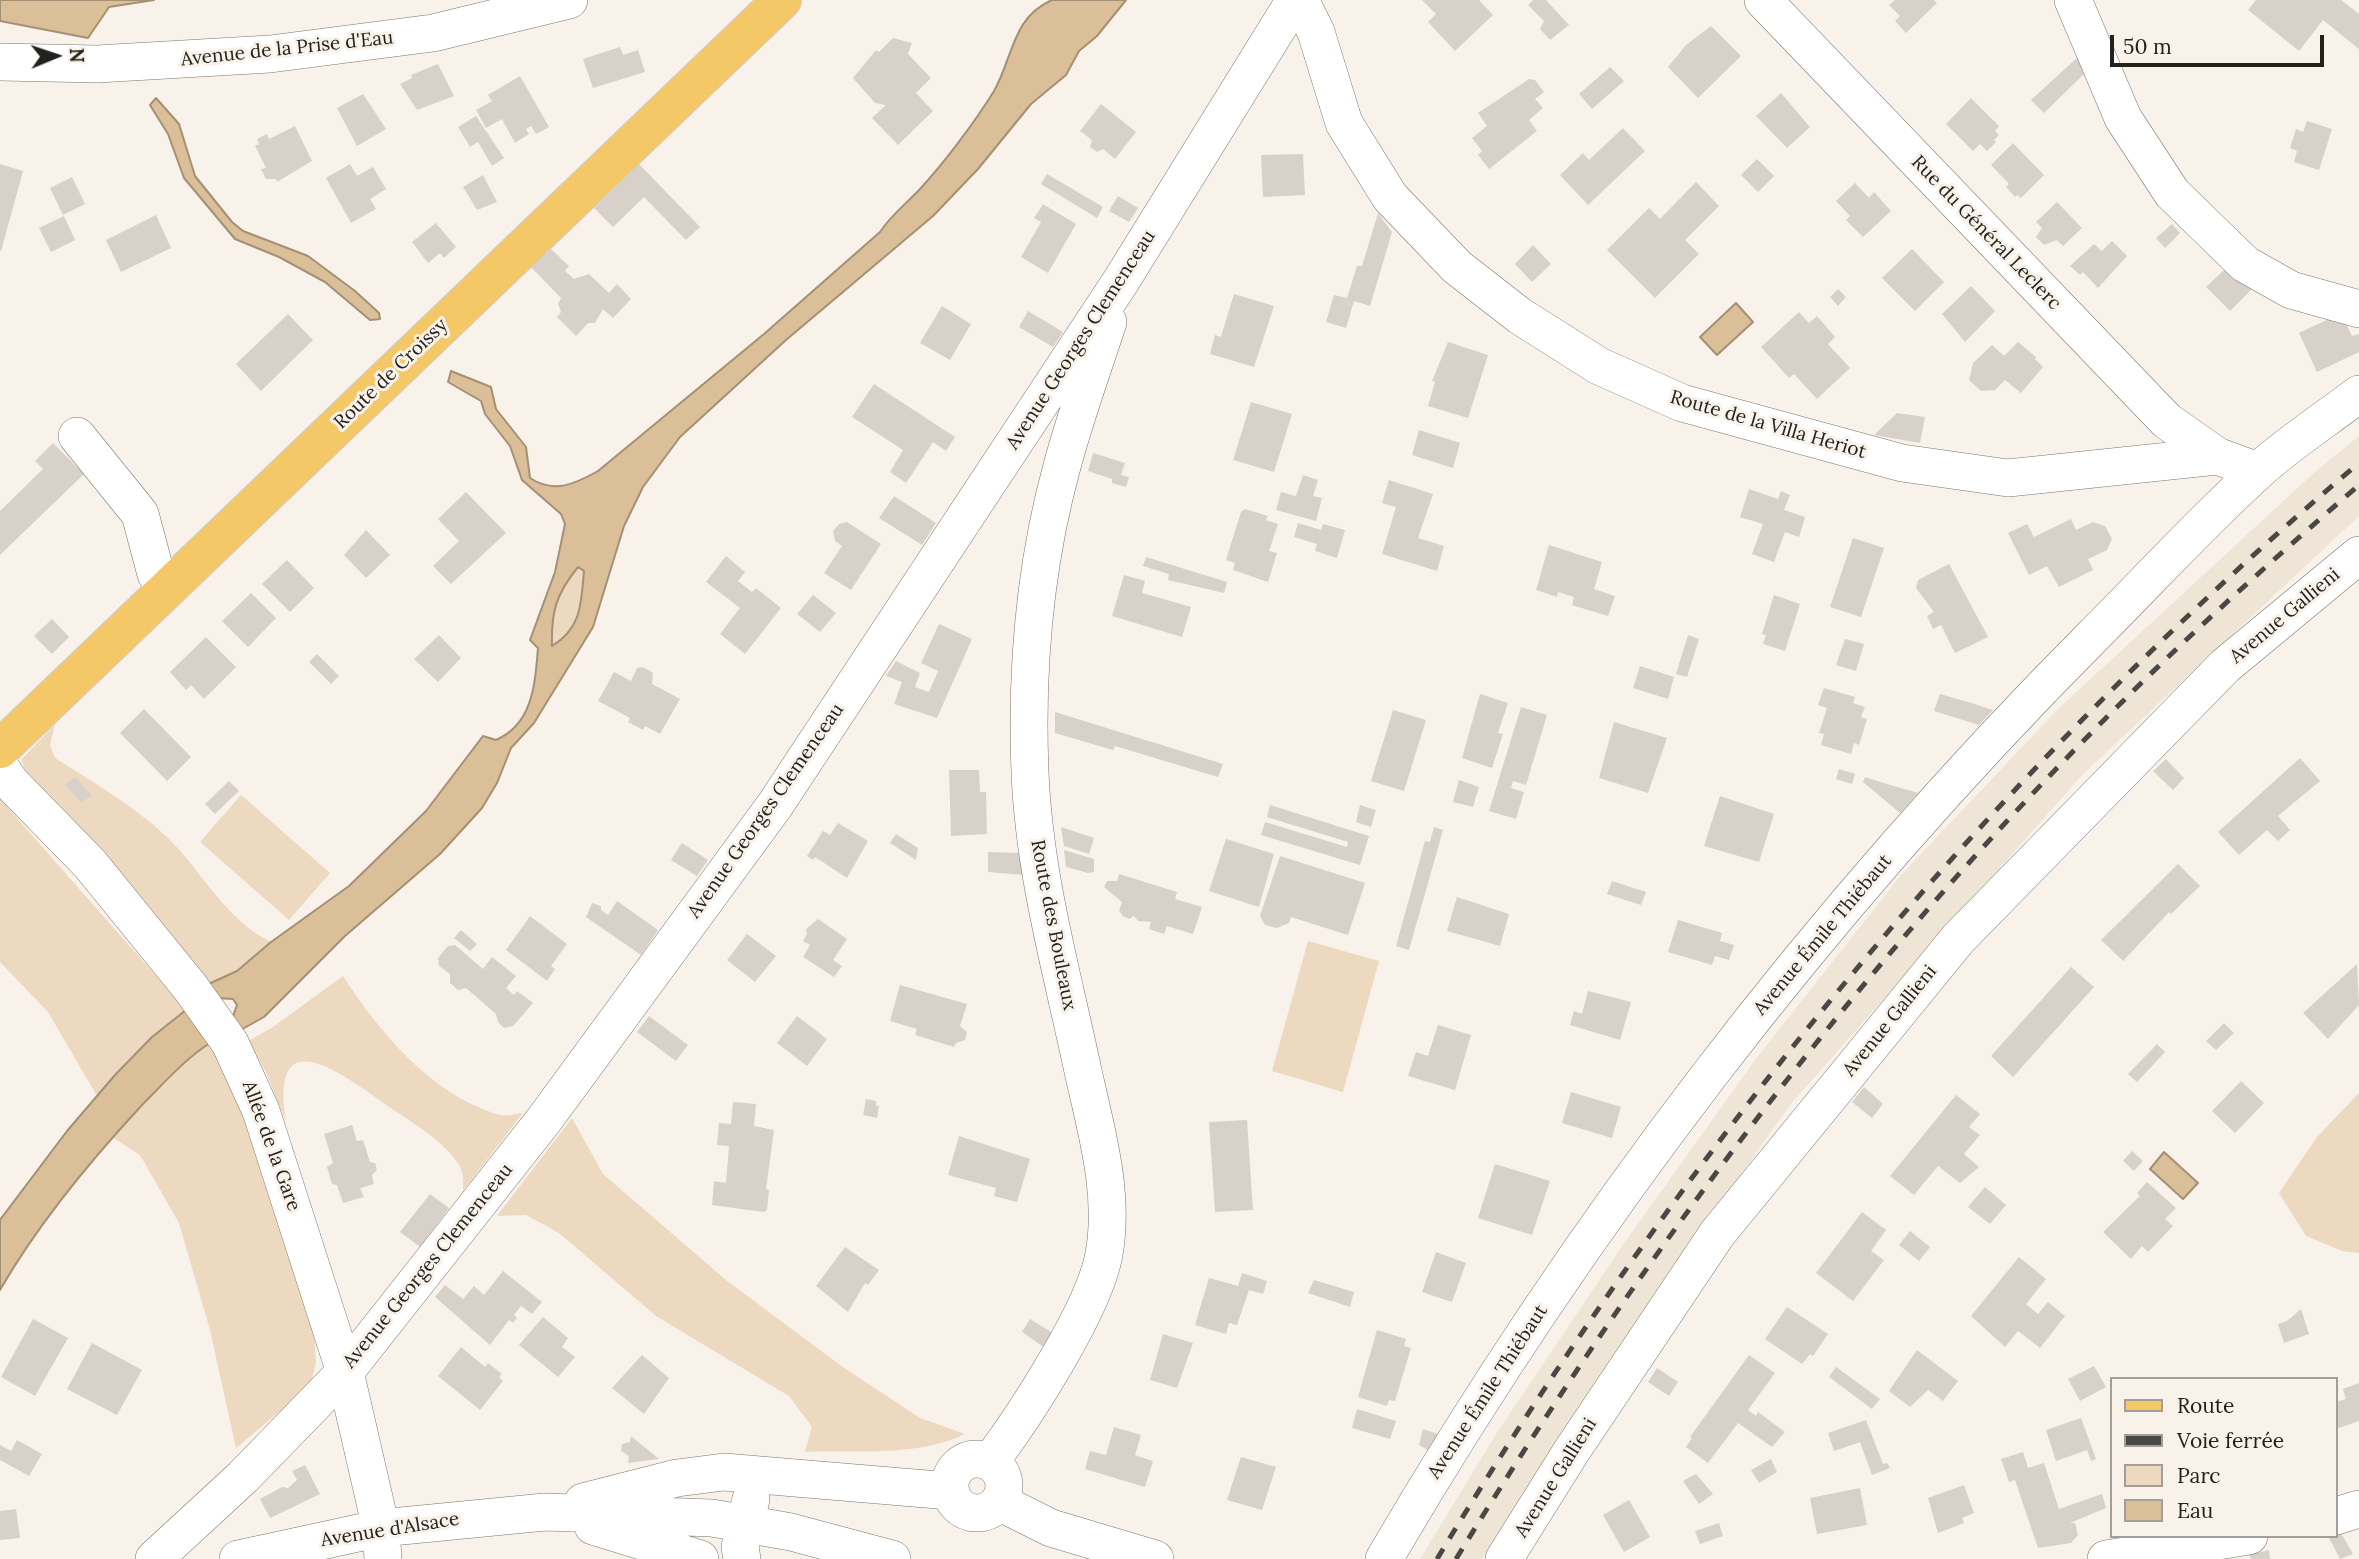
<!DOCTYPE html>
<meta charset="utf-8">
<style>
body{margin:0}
#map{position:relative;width:2359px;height:1559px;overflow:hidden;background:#f8f2eb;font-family:Lora,serif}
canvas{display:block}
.legend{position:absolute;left:2110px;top:1377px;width:228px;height:161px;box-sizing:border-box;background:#f8f2eb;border:2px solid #a39e99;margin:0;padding:9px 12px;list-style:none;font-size:21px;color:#23211e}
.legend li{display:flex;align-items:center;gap:14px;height:35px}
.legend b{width:35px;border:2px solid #a39e99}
.north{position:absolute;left:21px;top:21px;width:70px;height:70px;-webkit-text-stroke:5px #f8f2eb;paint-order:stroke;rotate:88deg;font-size:19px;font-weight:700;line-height:28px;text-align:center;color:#23211e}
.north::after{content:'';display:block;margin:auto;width:24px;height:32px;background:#23211e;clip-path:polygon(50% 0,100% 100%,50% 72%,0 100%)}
.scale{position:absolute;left:2110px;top:35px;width:214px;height:32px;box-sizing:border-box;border:4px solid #23211e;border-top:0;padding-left:9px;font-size:21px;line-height:24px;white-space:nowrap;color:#23211e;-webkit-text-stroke:5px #f8f2eb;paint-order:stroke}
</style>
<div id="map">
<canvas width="2359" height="1559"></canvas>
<ul class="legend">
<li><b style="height:9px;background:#f4c767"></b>Route</li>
<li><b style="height:9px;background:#4a4844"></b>Voie ferrée</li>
<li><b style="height:19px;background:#ecd9c0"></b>Parc</li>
<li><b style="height:19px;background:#dbbf99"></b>Eau</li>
</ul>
<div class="north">N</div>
<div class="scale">50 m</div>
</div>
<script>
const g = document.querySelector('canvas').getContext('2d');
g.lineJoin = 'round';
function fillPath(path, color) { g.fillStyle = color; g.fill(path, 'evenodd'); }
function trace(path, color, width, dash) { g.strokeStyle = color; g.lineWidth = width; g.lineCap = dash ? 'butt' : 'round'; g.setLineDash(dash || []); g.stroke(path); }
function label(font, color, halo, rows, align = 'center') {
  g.font = font + ' Lora,serif'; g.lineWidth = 6; g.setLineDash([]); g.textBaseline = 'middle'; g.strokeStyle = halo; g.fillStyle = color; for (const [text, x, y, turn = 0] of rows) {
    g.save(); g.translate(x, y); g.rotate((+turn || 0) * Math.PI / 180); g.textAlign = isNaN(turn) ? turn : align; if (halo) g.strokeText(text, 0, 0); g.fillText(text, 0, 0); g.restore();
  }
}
const built = new Path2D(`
 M2359,436V516L2083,774L1790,1105L1635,1325L1482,1559H1420L1498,1431L1625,1242L1758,1056L1902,874L2059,708L2317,470Z`);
const green = new Path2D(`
 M578,567L584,570C580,607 583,623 552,647C551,609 556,597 578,567Z
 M55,724L50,745L55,758C94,783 135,806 169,839C203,873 226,920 271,942L237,971L202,987L30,781L21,760Z
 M241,795L330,873L289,920L200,842Z
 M0,799L186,1010L152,1037L97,1096L48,1012L0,962Z
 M1308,941L1379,961L1343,1092L1272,1071Z
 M343,976C379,1032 430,1093 496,1114C504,1117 515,1114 523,1113L463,1191C463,1182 464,1173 459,1165C443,1139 409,1121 385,1104C340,1072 269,1019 286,1122L266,1072L248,1041L273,1027Z
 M210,1043L249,1123L314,1333L316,1363L310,1386L236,1448L210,1330L179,1223L140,1155L112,1137L188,1059Z
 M2359,1093V1253L2342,1251L2306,1236L2279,1193L2317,1137Z
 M572,1118L603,1174L726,1280L840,1365L920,1418L965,1434C917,1457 858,1450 805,1452L812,1427L789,1396L656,1316L559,1233L526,1215L497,1216Z`);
const water = new Path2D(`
 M0,0H154L109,7L88,38L0,21Z
 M1052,0H1126L1097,36L1079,51L1066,75L1031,104L978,169L933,216L786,340L680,437L643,487L624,526L593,627L534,723L511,748L497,783L482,808L440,854L345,936L264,1017L237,1032L233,1016L237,1005L233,999L215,998L202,987L237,971L271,942L349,886L426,811L483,736L496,740C533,724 535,684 538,648L530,640L555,572L565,524L561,514L522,480L510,446L485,414L481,401L448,382L451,371L491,387L496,409L526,447L530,478C554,494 575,484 598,471L764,334L880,232C891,215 906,204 920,189C944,163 975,122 994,91C1013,58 1012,17 1052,0ZM578,567L584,571C581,603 582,628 552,646C551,612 556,594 578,567Z
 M156,98L179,124L195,176L232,222L243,231L308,256L355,291L379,313L380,319L370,320L325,282L279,257L235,239L184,178L168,134L150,105Z
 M1736,303L1753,322L1717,355L1700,337Z
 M186,1010L210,1043C185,1059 164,1083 143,1104C90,1161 39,1222 0,1290V1220L67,1131L115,1075L152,1037Z
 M2164,1152L2198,1183L2183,1199L2150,1169Z`);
const building = new Path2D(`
 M1422,0H1479L1493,15L1455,51L1428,22L1436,14Z
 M1533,0H1546L1569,25L1550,40L1540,29L1544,21L1528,5Z
 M1895,0H1934L1937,3L1906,33L1895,21L1900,16L1889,5Z
 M2256,0H2341L2359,14V49L2323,20L2299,51L2248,10Z
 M1711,26L1741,56L1698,98L1668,67L1686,45Z
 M893,38L912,43L908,54L931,78L916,93L933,111L898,145L872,118L886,105L875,103L853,78L876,50L879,52Z
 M620,47L623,55L638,50L645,72L593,88L583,59Z
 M2079,56L2084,74L2044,113L2031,100Z
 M438,64L454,96L417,110L400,84L412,78L411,75Z
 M1610,67L1624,81L1592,109L1579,94Z
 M520,76L549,127L536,134L531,126L526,129L529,134L515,143L502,119L486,128L476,110L492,101L488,95Z
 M1529,79L1535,80L1544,92L1535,99L1543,108L1529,120L1537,131L1489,169L1478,155L1482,151L1472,138L1487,126L1478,113Z
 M1781,93L1810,127L1787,148L1756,116Z
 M363,94L386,129L357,146L337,108Z
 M1971,98L1999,126L1995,131L1999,135L1994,140L1996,142L1987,151L1980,144L1973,151L1946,124Z
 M1101,104L1136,132L1115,159L1103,149L1097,152L1090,147L1092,140L1080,131Z
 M476,116L504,158L492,166L478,142L470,147L458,127Z
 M2307,121L2332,129L2319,170L2294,162L2297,151L2290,148L2296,129L2303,132Z
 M295,126L312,161L277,182L276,179H266L261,169L266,168L255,146L259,144L257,139L267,134L269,139Z
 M1623,128L1645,151L1588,205L1560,175L1583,153L1589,160Z
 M2013,143L2044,175L2021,198L2017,195L2015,197L2006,187L2009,184L1991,165Z
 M1303,154L1305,195L1263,197L1261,155Z
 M1757,159L1774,176L1758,192L1741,175Z
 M0,164L23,171L1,251H0Z
 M350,164L357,176L373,167L386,189L370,199L376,209L351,223L326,178Z
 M639,164L700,227L686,240L644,197L613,227L594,208Z
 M1047,174L1103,207L1097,218L1041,184Z
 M483,175L497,202L477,210L463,187Z
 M72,177L85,204L63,215L50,188Z
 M1696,182L1719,206L1685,240L1699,254L1655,298L1607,250L1649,208L1660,219Z
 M1855,183L1869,198L1874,192L1891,211L1863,237L1846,220L1850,216L1836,201Z
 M1118,196L1138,208L1129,222L1109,211Z
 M2057,202L2082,228L2063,246L2057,240L2044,245L2036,237L2042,228L2036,222Z
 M1043,204L1076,224L1048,273L1021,257L1041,222L1034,218Z
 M1378,213L1392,232L1370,306L1354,301L1346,328L1326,322L1334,295L1347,298L1357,266H1362Z
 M156,215L171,248L121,272L106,240Z
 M64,216L75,240L51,252L39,228Z
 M436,223L456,247L444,258L440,253L428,263L412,242Z
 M2172,224L2180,233L2165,248L2156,238Z
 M2112,241L2127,256L2098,288L2083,272L2080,275L2070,266L2094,244L2102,251Z
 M1533,245L1551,264L1532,282L1515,264Z
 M551,249L569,266L565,271L574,279L589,274L609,293L617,284L631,299L613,318L603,309L595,323H588L576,336L557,317L561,312L558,304L561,298L531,267Z
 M1912,249L1944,282L1915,311L1882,278Z
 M2225,269L2254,287L2230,311L2206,287Z
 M1971,286L1995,311L1965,342L1942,314Z
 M1838,289L1846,297L1838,306L1830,297Z
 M1234,294L1274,306L1254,367L1210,354L1215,335L1221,337Z
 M942,306L971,324L950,360L920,343Z
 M1028,311L1063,332L1053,347L1019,327Z
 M1799,312L1809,323L1817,316L1835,337L1828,344L1850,368L1817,399L1794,374L1789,378L1761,347Z
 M288,314L313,340L261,391L236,364Z
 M2333,317L2344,319L2352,336L2359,334V352L2317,372L2299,333Z
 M1448,342L1488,355L1468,418L1428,406L1435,382L1432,381Z
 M2018,342L2036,357L2035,359L2043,367L2021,393L2005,380L1995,390L1981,391L1969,380L1973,363L1992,345L2004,356Z
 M874,384L955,437L946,451L933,442L906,483L890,472L903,450L852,417Z
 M1251,402L1292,414L1274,472L1233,460Z
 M1897,413L1925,417L1920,443L1874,435Z
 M1419,430L1460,443L1453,468L1412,455Z
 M53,443L84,474L0,555V511L43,469L35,461Z
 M1093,453L1125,463L1121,475L1129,477L1126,487L1112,483V479L1088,471Z
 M1303,475L1318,480L1313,496L1322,498L1316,521L1276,510L1281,492L1296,496Z
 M1389,480L1433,494L1418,538L1444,546L1437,571L1382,554L1396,507L1382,503Z
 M1749,489L1778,499L1781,491L1790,495L1784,510L1805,517L1799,537L1785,532L1774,562L1752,554L1763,524L1740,517Z
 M466,492L506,533L451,584L433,566L459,541L438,519Z
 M894,496L936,523L922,545L879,518Z
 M1245,509L1268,516L1266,520L1278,524L1269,551L1277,553L1268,582L1233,570L1235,563L1226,560L1241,512Z
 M2071,519L2076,530L2093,522L2105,526L2112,539L2107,550L2088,559L2093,570L2059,587L2047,566L2029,575L2008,533L2027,524L2034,537Z
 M847,522L881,544L851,590L824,573L842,546L835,541L833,531L839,524Z
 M1298,523L1321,530L1323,524L1345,530L1337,558L1315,551L1317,544L1294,537Z
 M366,530L390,555L366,578L344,555Z
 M1853,538L1884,548L1861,617L1830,607Z
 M1549,545L1602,562L1594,589L1615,596L1608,616L1572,605L1574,597L1558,592L1557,597L1536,590Z
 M726,556L745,572L738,581L752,592L756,588L781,608L745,654L720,634L740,608L706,582Z
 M1146,557L1227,582L1224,593L1168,580L1169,574L1143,566Z
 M287,560L314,588L290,612L262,584Z
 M1949,564L1988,637L1955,653L1941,625L1933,629L1927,616L1934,612L1916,588L1918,580Z
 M1124,575L1145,581L1142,593L1191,607L1182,637L1112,616Z
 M251,593L276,618L248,647L222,621Z
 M813,595L836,613L820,632L797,614Z
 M1774,595L1800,604L1785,651L1763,644L1766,635L1762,634Z
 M52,619L69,637L52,654L34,636Z
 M939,624L972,639L937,718L894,704L902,682L886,676L896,661L920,673L915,687L929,692L938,671L921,663Z
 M439,635L461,658L438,682L414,659Z
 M1688,635L1699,639L1687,677L1676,674Z
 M206,637L236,667L204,699L191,685L186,690L170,672Z
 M1845,639L1864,644L1856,671L1836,665Z
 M317,654L339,676L331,684L309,662Z
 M1640,666L1674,677L1668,699L1633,688Z
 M643,667L653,673L652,684L680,699L660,734L645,726L643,730L628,722L630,718L598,701L614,672L631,681L637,668Z
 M1824,688L1855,697L1853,703L1865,707L1861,717L1867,719L1859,745L1854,743L1851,754L1821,745L1824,734L1819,733L1827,708L1818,705Z
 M1480,694L1508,703L1498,733L1503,734L1492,768L1462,758Z
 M1940,694L1968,702L1993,710L1979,725L1934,711Z
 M1521,707L1547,715L1526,785L1513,781L1511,788L1524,792L1516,819L1489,811Z
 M144,709L191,757L167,781L120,733Z
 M1393,710L1426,720L1404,791L1371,781Z
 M1055,712L1223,764L1218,777L1115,746L1113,750L1055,733Z
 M1614,722L1667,738L1648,793L1599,778Z
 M2300,758L2320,781L2278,816L2290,830L2278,841L2267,830L2239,855L2218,832Z
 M2166,759L2184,778L2173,790L2153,771Z
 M1839,769L1855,774L1852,784L1836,779Z
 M949,770H979L980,792H986L987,834L951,836Z
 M75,777L91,795L81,803L65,785Z
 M1865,777L1887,784L1918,793L1900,813L1863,782Z
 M1459,780L1479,787L1473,807L1453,802Z
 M229,781L239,791L215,814L205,804Z
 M1720,796L1774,814L1759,862L1704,846Z
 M1270,805L1369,836L1360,865L1261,835L1265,822L1347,847L1348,842L1267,817Z
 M1360,805L1376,810L1371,827L1356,822Z
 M838,823L868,841L847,878L815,857L813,860L807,856L823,831L830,835Z
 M1061,827L1094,838L1089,854L1064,846Z
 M1434,827L1443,830L1409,950L1396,946L1425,841L1430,842Z
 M896,834L918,848L916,860L890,843Z
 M1226,839L1274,854L1259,907L1209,891Z
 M682,843L708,860L697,876L671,860Z
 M1064,850L1094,859V872L1088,873L1066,867Z
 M988,852L1021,853L1024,875L988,872Z
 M1280,856L1365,883L1348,935L1291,917L1289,923L1277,928L1265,925L1260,916Z
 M2178,864L2200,886L2171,914L2169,912L2123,961L2101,940Z
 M1119,874L1177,892L1175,899L1202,907L1193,934L1167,926L1164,934L1149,929L1151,922L1138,921L1134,916L1129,919L1123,916L1119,911L1122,902L1104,887L1107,881H1117Z
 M1612,881L1646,892L1641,905L1607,894Z
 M1457,897L1509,914L1500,946L1447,931Z
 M617,901L658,930L641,955L586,917L592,903L601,906V910L608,915Z
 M530,916L567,944L551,966L555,969L547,981L506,950Z
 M818,919L847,939L833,960L842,966L834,977L803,957L810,945L803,941L807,934L806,929Z
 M1678,920L1722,933L1720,941L1734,945L1729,960L1715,956L1712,965L1668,952Z
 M461,930L477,944L470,951L454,938Z
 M747,934L776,956L755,982L727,960Z
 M455,945L483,969L492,957L516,976L506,988L514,995L517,991L533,1003L513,1026L504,1028L498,1022L496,1014L466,988L458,990L450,983V974L439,966L438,958L448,946Z
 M2357,964L2359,1005L2328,1039L2303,1013Z
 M2071,967L2094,987L2013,1077L1991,1056Z
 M900,985L967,1004L960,1026L967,1032L965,1040L956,1043L954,1047L915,1035L917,1029L890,1021Z
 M1588,991L1631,1002L1620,1040L1570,1025L1574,1011L1582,1014Z
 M649,1016L688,1045L676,1061L637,1032Z
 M797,1016L827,1039L807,1066L777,1043Z
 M2224,1023L2234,1033L2216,1050L2206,1041Z
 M1438,1025L1471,1035L1455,1090L1408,1076L1416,1052L1428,1056Z
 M2157,1044L2165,1052L2137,1082L2128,1074Z
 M2241,1081L2264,1103L2235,1133L2212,1111Z
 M1864,1087L1883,1104L1872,1118L1852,1102Z
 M1571,1092L1621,1107L1612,1138L1562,1123Z
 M1956,1095L1980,1114L1969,1127L1980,1135L1964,1154L1979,1167L1960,1183L1938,1166L1914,1195L1890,1176Z
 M866,1099L876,1101V1106H879L877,1118L863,1115Z
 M733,1102L756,1104L754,1126L774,1130L766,1189L769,1190L767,1210L764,1212L712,1205L714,1181L726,1183L729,1146L717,1145L719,1123L731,1124Z
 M1247,1120L1253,1210L1215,1212L1209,1122Z
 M352,1125L357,1141L363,1140L370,1162L375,1163L377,1170L372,1175L374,1184L360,1188L364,1197L343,1203L337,1185L332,1184L327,1167L333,1163L324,1134Z
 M959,1136L1030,1159L1017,1202L994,1196L996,1188L948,1175Z
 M2132,1151L2143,1161L2134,1171L2123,1161Z
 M1495,1164L1550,1181L1532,1235L1478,1218Z
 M2147,1182L2176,1208L2165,1219L2173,1226L2148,1252L2142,1246L2131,1259L2103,1232L2140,1196L2137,1193Z
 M1985,1187L2006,1205L1990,1224L1968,1207Z
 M430,1194L449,1208L420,1247L400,1232Z
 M1862,1212L1886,1230L1871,1251L1884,1260L1853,1301L1816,1273Z
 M1910,1231L1930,1247L1919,1261L1899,1245Z
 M845,1247L879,1270L868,1285L865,1283L848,1312L816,1286Z
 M1436,1252L1466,1263L1452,1302L1422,1292Z
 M2019,1257L2046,1279L2026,1304L2038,1314L2048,1302L2065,1316L2040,1348L2018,1331L2005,1347L1971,1316Z
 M503,1271L542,1302L532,1314L521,1306L514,1315L517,1318L513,1323L509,1320L490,1345L435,1297L445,1285L463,1299L474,1286L484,1295Z
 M1242,1273L1267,1281L1263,1294L1249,1290L1237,1325L1229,1323L1226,1334L1195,1325L1209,1278L1238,1286Z
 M1314,1280L1354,1292L1350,1307L1308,1293Z
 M1787,1307L1828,1334L1813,1356L1810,1354L1802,1364L1765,1339Z
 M2301,1309L2309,1334L2284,1343L2278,1324L2287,1321Z
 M543,1317L568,1338L562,1347L575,1357L558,1377L519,1345Z
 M33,1319L68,1338L35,1396L1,1377Z
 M1030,1319L1053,1333L1045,1348L1022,1332Z
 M1377,1330L1406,1339L1404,1346L1411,1348L1395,1401L1389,1400L1387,1406L1358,1397Z
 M1163,1334L1193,1343L1177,1388L1150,1380Z
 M92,1343L142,1370L117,1415L67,1389Z
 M461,1347L485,1367L488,1363L502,1374L499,1377L503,1381L480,1410L438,1376Z
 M1917,1350L1958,1381L1943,1401L1928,1390L1910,1407L1889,1391Z
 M642,1355L669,1378L644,1414L612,1388Z
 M1749,1355L1775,1373L1748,1410L1756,1416L1758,1412L1785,1432L1772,1447L1738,1423L1708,1463L1686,1447L1692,1438L1690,1437Z
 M2094,1366L2106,1387L2080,1401L2068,1379Z
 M1836,1367L1880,1399L1872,1409L1829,1377Z
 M1657,1368L1678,1382L1669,1396L1648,1382Z
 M2359,1383V1421L2336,1429V1402L2346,1399L2343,1389Z
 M1357,1409L1396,1421L1390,1439L1352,1428Z
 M2081,1418L2096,1459L2091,1461L2087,1450L2056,1461L2046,1430Z
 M1866,1420L1883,1464L1887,1463L1890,1468L1872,1475L1860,1442L1834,1451L1828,1433Z
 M1114,1427L1141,1435L1135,1455L1153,1461L1145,1487L1085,1469L1090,1451L1106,1455Z
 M1423,1429L1441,1435L1431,1452L1419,1445Z
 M631,1436L659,1459L628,1463L629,1456L621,1451L622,1444L630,1442Z
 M17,1440L42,1454L29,1476L0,1460V1445L11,1451Z
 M2023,1452L2028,1468L2044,1463L2059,1509L2102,1494L2106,1508L2070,1523H2075L2078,1535L2071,1543L2038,1548L2015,1480L2009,1482L2001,1459Z
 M1241,1457L1276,1467L1262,1510L1227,1500Z
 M1771,1459L1777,1472L1759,1483L1751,1470Z
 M305,1465L320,1494L270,1518L260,1499L282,1487L288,1488L297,1480L292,1471Z
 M1696,1474L1713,1494L1699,1504L1683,1481Z
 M1964,1485L1974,1513L1962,1518L1964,1523L1938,1533L1928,1498Z
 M1860,1488L1867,1525L1817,1534L1810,1498Z
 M1629,1500L1650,1537L1624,1552L1603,1515Z
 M16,1509L20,1538L0,1540V1511Z
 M1719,1523L1723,1536L1700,1544L1695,1531Z
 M2341,1533L2353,1554L2340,1559L2328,1536Z
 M2269,1550L2270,1559H2251L2249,1555Z`);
const minor = new Path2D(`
 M1300,0L1316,32L1344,123L1390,197L1457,267L1520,316L1599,366L1682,403L1902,463L2008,478L2217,456L2258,471
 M1763,0L2167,421L2217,456
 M2073,0L2123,118L2172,193L2245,264L2291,290L2359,309
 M0,62L97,64L270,54L433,33L569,0
 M77,436L140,514L156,574L167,589
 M0,767L11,783L90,864L190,987L230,1043L261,1111L345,1372L381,1528L383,1559
 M950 1486a27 27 0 1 1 54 0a27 27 0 1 1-54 0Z
 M990,1462C1024,1417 1095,1308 1104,1254C1115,1193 1096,1130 1083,1071C1062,972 1034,874 1030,772C1026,672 1035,566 1061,470C1074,420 1092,371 1108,322
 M583,1502L677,1478L724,1472L950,1491
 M999,1502L1051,1528L1155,1559
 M2336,1516L2359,1509
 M593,1526L700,1559
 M154,1559L243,1477L345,1372L544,1120L775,805L1121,281L1295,0
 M238,1559L381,1528L545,1512L712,1518L791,1532L892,1559
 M742,1559L740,1547L751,1499
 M1384,1559C1580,1224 1819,911 2093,636C2147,582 2199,525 2256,473C2287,444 2325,420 2359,394
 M1504,1559L1571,1452L1717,1234L1958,939L2225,666L2359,555
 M2106,1559L2249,1536`);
const major = new Path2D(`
 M0,749L782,0`);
const rail = new Path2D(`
 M1437,1559C1685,1148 1991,773 2359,463
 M1456,1559C1644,1252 1863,959 2119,705C2196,628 2277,556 2359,485`);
const streetNames = [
 ["Avenue de la Prise d'Eau",287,49,-6],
 ["Rue du Général Leclerc",1986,233,46],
 ["Avenue Georges Clemenceau",1081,340,-57],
 ["Route de Croissy",391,374,-44],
 ["Route de la Villa Heriot",1768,425,16],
 ["Avenue Gallieni",2285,616,-40],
 ["Avenue Georges Clemenceau",766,811,-55],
 ["Route des Bouleaux",1053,925,79],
 ["Avenue Émile Thiébaut",1823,935,-50],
 ["Avenue Gallieni",1890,1021,-51],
 ["Allée de la Gare",271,1146,70],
 ["Avenue Georges Clemenceau",428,1266,-51],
 ["Avenue Émile Thiébaut",1488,1392,-57],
 ["Avenue Gallieni",1556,1478,-58],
 ["Avenue d'Alsace",390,1530,-9]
];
fillPath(built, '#efe5d7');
fillPath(green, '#ecd9c0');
fillPath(water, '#dbbf99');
trace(water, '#a49074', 2);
fillPath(building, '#d7d1ca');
trace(minor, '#79756e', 38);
trace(major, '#cfcece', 40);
trace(minor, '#fff', 37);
trace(major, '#f4c767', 38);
trace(rail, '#4a4844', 5, [12, 12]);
label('19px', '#23211e', '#f8f2eb', streetNames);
</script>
